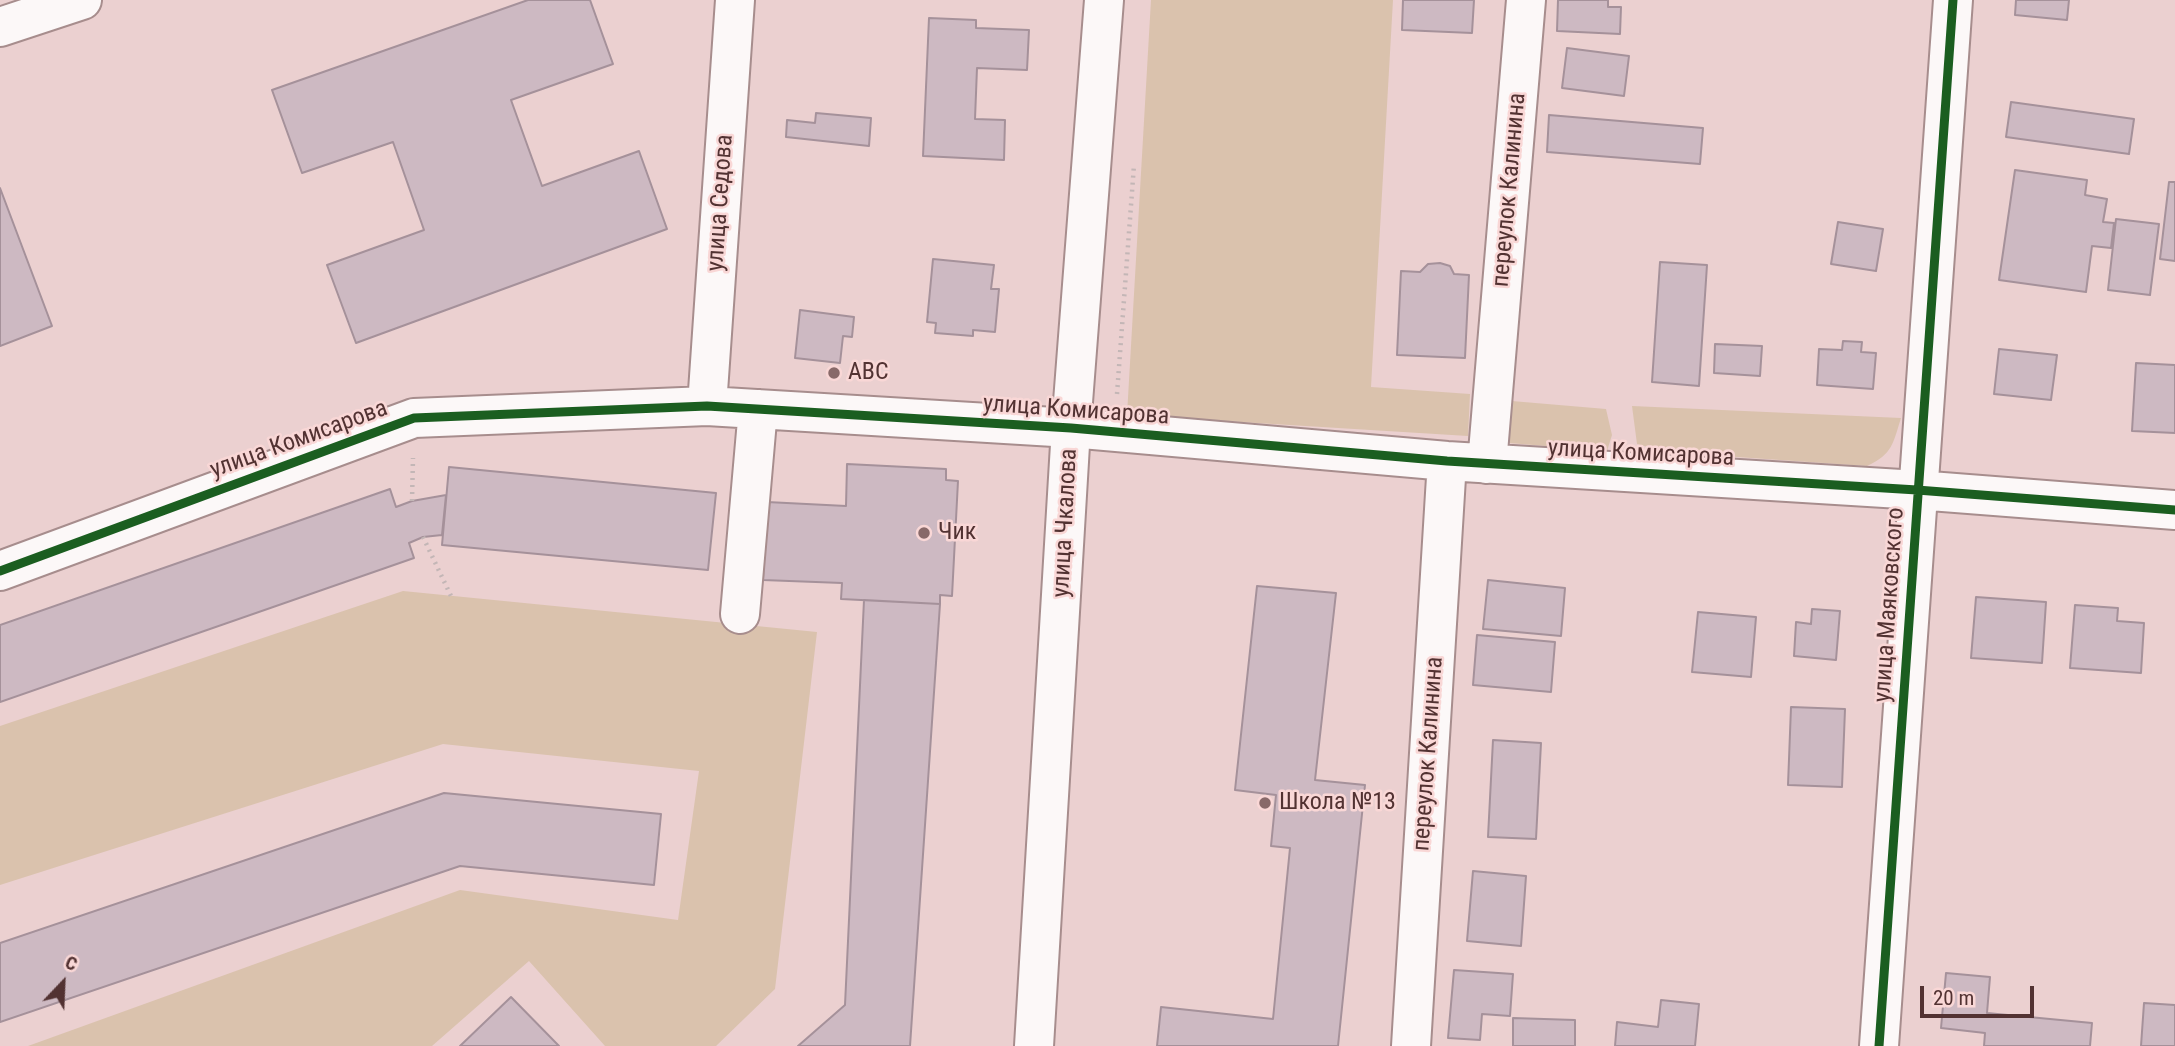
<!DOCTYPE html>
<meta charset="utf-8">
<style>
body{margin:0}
#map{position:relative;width:2175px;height:1046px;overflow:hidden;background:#ebd0d0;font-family:"Roboto Condensed",sans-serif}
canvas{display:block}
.north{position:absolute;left:28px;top:948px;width:70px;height:70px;-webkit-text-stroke:5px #f9d7d6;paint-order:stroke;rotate:23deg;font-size:19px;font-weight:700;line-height:28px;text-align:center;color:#523232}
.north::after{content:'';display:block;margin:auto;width:24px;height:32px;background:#523232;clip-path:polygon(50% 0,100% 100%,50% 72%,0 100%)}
.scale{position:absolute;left:1920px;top:986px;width:114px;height:32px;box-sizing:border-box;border:4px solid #523232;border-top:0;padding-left:9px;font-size:21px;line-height:24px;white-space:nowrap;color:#523232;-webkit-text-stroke:5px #f9d7d6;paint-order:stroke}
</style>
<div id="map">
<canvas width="2175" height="1046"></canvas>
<div class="north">С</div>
<div class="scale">20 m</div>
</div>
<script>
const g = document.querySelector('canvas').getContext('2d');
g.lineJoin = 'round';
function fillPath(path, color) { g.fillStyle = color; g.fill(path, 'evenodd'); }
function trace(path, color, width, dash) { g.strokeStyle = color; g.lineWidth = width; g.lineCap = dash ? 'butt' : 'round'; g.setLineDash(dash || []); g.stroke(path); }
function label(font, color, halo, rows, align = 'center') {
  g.font = font + ' "Roboto Condensed",sans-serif'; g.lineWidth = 5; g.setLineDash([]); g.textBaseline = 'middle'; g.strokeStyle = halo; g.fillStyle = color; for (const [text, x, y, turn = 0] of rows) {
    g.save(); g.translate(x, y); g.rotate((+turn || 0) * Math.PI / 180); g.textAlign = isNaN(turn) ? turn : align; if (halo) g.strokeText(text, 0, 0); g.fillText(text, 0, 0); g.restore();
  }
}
const green = new Path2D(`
 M1151,0H1393L1371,387L1470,394L1468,436L1127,415Z
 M1500,400L1606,409L1612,435L1607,451L1509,443L1498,426Z
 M1632,406L1901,418C1893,443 1893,454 1867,466L1665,452L1637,444Z
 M403,591L817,632L775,989L716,1046H605L529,961L432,1046H28L460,890L678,920L699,771L443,744L0,885V726Z`);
const building = new Path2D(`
 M528,0H590L613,64L511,100L542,186L639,151L667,229L356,343L327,265L424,230L393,142L302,173L272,90Z
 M1403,0H1474L1472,33L1402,30Z
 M1558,0H1608V7H1621L1620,34L1557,31Z
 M2016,0H2069L2067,20L2015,15Z
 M929,18L976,20V28L1029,30L1027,70L977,68L975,119L1005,120L1004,160L923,156Z
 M1567,48L1629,56L1624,96L1562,88Z
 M2011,102L2134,119L2129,154L2006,137Z
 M816,113L871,118L869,146L786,137L787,120L815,123Z
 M1549,115L1703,128L1700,164L1547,152Z
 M2015,170L2087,180L2085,195L2107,199L2103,222L2114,223L2111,248L2092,246L2086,292L1999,280Z
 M2169,182H2175V261L2160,259Z
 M0,188L52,326L0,346Z
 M2116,219L2159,224L2150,295L2108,290Z
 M1838,222L1883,229L1876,271L1831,264Z
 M933,259L994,265L991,289H999L995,332L973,330V336L935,333L936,323L927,322Z
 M1660,262L1707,265L1699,386L1652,382Z
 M1440,263L1450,266L1454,274L1469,275L1465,358L1397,355L1401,271L1420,272L1428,264Z
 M800,310L854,317L852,337L843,336L840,363L795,358Z
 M1843,341L1862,342L1861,352L1876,353L1873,389L1817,385L1819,349L1842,350Z
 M1715,344L1762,346L1760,376L1714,373Z
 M1999,349L2057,355L2051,400L1994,394Z
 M2136,363L2175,365V433L2132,431Z
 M847,464L946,469V480L958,481L952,596L940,595V604L841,599L842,583L763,580L767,502L846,506Z
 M449,467L716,493L708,570L442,545Z
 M390,489L396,507L412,501L446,495L442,535L423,537L409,543L414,558L0,702V625Z
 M1488,580L1565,588L1561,636L1483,629Z
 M1257,586L1336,593L1315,780L1365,785L1338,1046H1157L1161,1007L1273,1019L1290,848L1271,846L1276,795L1235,790Z
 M1976,597L2046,602L2042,663L1971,658Z
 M864,600L940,604L910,1046H798L845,1005Z
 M2075,605L2118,608L2117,621L2144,623L2141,673L2070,668Z
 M1812,609L1840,611L1836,660L1794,656L1796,622L1811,624Z
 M1698,612L1756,617L1751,677L1692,672Z
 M1477,635L1555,642L1551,692L1473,685Z
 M1791,707L1845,709L1842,787L1788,785Z
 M1493,740L1541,743L1536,839L1488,837Z
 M444,793L661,814L654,885L460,866L0,1022V943Z
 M1473,871L1526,876L1521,946L1467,941Z
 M1454,970L1513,974L1510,1016L1482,1014L1480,1040L1448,1038Z
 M1946,973L1990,977L1987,1013L2092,1023L2090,1046H1984L1985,1033L1941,1028Z
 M511,997L559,1046H460Z
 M1661,1000L1699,1004L1695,1046H1615L1617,1022L1658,1027Z
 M2144,1003L2175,1005V1046H2141Z
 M1513,1018L1575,1020V1046H1513Z`);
const path = new Path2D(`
 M1117,394L1134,165
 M412,501L413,458
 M423,537L451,596`);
const minor = new Path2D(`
 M0,27L82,0
 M707,406L735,0
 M1487,464L1526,0
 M0,571L414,418L707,406L1071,428L1447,461L1917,490L2175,510
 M740,614L758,409
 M1411,1046L1447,461
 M1879,1046L1953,0`);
const major = new Path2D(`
 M1034,1046L1071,428L1104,0`);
const cycleway = new Path2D(`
 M0,571L414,418L707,406L1071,428L1447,461L1917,490L2175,510
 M1879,1046L1953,0`);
const markers = [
 [834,373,7,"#886969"],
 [924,533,7,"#886969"],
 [1265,803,7,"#886969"]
];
const streetNames = [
 ["переулок Калинина",1510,190,-85],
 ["улица Седова",721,203,-86],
 ["улица Комисарова",1076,411,4],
 ["улица Комисарова",299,440,-20],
 ["улица Комисарова",1641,454,3],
 ["улица Чкалова",1066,523,-87],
 ["улица Маяковского",1890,605,-86],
 ["переулок Калинина",1429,754,-86]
];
const poiNames = [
 ["ABC",848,373],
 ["Чик",938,533],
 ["Школа №13",1279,803]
];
fillPath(green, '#dac2ad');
fillPath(building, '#cdb9c2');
trace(building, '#a5919a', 2);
trace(minor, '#a78d8d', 42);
trace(major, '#a78d8d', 42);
trace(path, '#c3b6b6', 4.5, [2, 5]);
trace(minor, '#fcf8f8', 38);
trace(major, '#fcf8f8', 38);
trace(cycleway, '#1b5e20', 9);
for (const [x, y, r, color] of markers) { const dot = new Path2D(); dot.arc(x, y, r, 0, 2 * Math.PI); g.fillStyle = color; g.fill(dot); trace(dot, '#f9d7d6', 2.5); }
label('24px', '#523232', '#f9d7d6', streetNames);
label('24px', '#523232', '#f9d7d6', poiNames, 'left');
</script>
